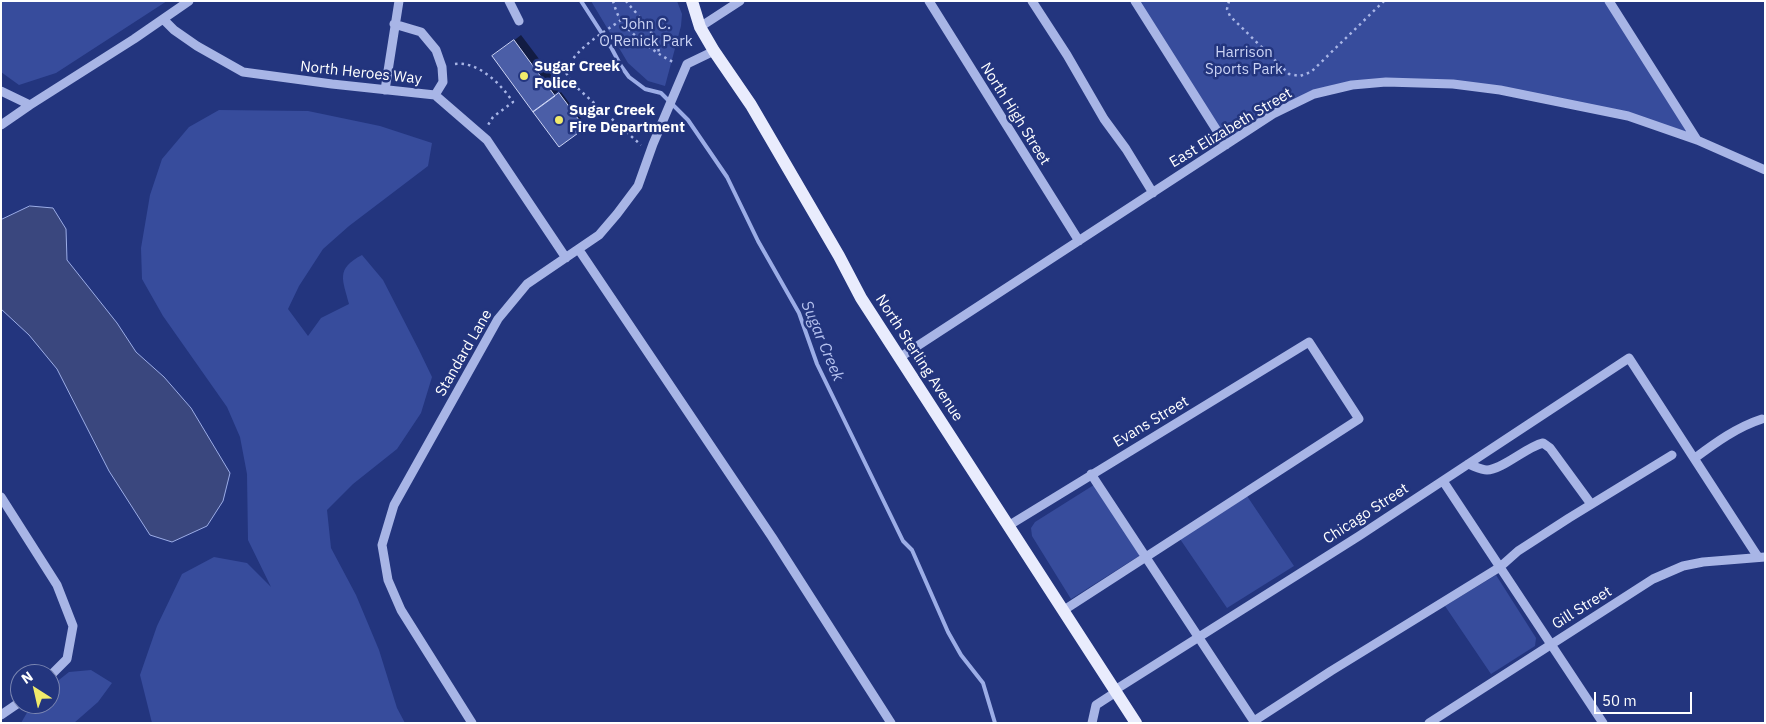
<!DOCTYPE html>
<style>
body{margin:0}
#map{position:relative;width:1766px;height:724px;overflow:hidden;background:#23357e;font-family:"IBM Plex Sans",sans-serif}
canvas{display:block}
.frame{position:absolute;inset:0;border:2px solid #fff;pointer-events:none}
.north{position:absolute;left:10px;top:664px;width:50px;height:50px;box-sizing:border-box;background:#23357e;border:1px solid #7b86b2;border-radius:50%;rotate:325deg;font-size:14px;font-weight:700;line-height:20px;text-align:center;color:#fff}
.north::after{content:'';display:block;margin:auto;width:18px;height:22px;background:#f1eb6b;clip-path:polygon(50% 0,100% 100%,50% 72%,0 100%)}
.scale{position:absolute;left:1594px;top:692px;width:98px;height:22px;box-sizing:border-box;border:2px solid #fff;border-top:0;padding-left:6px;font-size:15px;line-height:18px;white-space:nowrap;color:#fff;-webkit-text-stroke:4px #23357e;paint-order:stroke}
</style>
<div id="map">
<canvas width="1766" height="724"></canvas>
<div class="frame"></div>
<div class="north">N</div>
<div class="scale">50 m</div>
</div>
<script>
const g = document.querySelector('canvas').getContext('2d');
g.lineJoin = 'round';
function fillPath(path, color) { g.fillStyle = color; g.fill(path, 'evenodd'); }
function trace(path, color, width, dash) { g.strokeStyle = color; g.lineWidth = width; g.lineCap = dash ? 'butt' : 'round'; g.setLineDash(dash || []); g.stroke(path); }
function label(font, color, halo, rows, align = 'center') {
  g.font = font + ' "IBM Plex Sans",sans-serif'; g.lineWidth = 5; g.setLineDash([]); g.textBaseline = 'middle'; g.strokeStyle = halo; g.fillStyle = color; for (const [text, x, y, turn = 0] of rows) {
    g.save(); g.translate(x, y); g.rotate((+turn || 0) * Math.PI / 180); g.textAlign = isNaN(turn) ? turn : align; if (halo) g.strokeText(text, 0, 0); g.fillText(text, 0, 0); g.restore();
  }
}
const green = new Path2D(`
 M1,1H167L56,73L19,85L1,72Z
 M591,1H677L682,14L681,26L665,86L648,81L628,63Z
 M1135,1H1608L1697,140L1628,116L1500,90L1386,82L1314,94L1226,145Z
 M219,110L308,111L380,126L432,143L428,166L349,226L323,249L299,286L288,309L308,336L321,318L349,304C343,280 335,269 362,255L383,280L419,350L432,377L421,413L397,449L353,484L327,510L331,548L356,595L379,650L397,708L405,723H152L140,675L157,626L182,574L214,557L247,563L271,587L248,540L247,474L240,437L227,407L163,316L142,279L141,248L150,195L162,159L189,127Z
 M1097,483L1142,554L1071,599L1032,536L1031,528L1035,522Z
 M1247,496L1294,566L1227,608L1180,539Z
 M1496,575L1536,638L1535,646L1491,674L1445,606Z
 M91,670L112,683L98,702L74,723H21L32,704H50V687L69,672Z`);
const water = new Path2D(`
 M30,206L53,208L66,229L67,260L117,323L136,352L164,377L191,408L230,473L223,501L207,526L172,542L150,535L109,471L57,369L29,335L1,309V220Z`);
const shadow = new Path2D(`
 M521,35L561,88L553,96L554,97L561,92L586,125L560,145L494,56Z`);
const stream = new Path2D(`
 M581,1L612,49L621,66L629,77L645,89L661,93L688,120L727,177L758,241L799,313L817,364L903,541L912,550L948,632L961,655L983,683L995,723`);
const building = new Path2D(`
 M514,40L555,96L533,112L492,56Z
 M559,93L585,128L559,147L533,112Z`);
const path = new Path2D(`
 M613,1C615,7 617,15 621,20C631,35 658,55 675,63
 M626,1C638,16 658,34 659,54
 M1229,1L1227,9L1230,16L1289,74L1300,76L1311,72L1384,1
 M621,20C603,33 571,51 566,73L574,85L641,145
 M455,64C478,61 501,84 513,102L493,117L488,125`);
const minor = new Path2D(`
 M509,1L519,21
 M929,1L1079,241
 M1032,1L1067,55L1104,119L1126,149L1153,193
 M1135,1L1226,145
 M1609,1L1697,140
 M163,19L174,30L197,46L243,72L332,84L435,95L487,140L566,258
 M394,24L421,32L436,50L442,67L443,82L435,95
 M700,27L740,1
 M385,90L399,1
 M1,91L30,105L134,39L189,1
 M1,125L30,105
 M579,250L772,537L891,723
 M899,358L1273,114L1314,94L1352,85L1386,82L1453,84L1500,90L1628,116L1697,140L1765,170
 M1695,458C1715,443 1737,427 1762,419
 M1468,464C1474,466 1481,470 1487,470C1502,470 1526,447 1543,443L1550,448L1591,504
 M1091,474L1255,723
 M1443,481L1603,723
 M1,497L57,585L73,626L67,659L50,676
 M1008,526L1309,342L1359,419L1064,610
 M1115,690L1359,536L1629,358L1758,557
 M1,715L20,702
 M1254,721L1331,671L1500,567L1518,551L1569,518L1672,455
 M472,723L401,610L388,580L382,545L394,505L498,319L527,284L599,235L617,214L638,186L653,144L687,64L714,51
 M1092,723L1096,705L1116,692
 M1429,723L1653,579L1683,566L1703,562L1765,557`);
const major = new Path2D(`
 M692,1L700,27L714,51L751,105L839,256L861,298L1136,723`);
const markers = [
 [524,76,5,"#f1eb6b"],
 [559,120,5,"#f1eb6b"]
];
const parkNames = [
 ["John C.",646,25],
 ["O'Renick Park",646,42],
 ["Harrison",1244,53],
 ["Sports Park",1244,70]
];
const poiNames = [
 ["Sugar Creek",534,67],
 ["Police",534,84],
 ["Sugar Creek",569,111],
 ["Fire Department",569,128]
];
const streetNames = [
 ["North Heroes Way",361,73,6],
 ["North High Street",1015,114,58],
 ["East Elizabeth Street",1231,128,-31],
 ["Standard Lane",464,353,-60],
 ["North Sterling Avenue",919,358,57],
 ["Evans Street",1151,422,-31],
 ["Chicago Street",1366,514,-33],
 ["Gill Street",1582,608,-32]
];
const waterNames = [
 ["Sugar Creek",822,341,67]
];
fillPath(green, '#374c9c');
fillPath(water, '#3a477e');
trace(water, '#9cade7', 1);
fillPath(shadow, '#0007');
trace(stream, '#9cade7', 4);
fillPath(building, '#4b5ea7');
trace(building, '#ccd4f5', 1);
trace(path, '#a8b5e6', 2.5, [2.5, 4]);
trace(minor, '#a8b5e6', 9);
trace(major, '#e9ecfd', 12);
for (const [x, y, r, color] of markers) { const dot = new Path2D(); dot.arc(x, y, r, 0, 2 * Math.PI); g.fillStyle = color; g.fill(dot); trace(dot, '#23357e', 2); }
label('15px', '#ccd4f5', '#23357e', parkNames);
label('bold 15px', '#fff', '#23357e', poiNames, 'left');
label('15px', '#fff', '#23357e', streetNames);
label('italic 16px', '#b4c0ee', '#23357e', waterNames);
</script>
